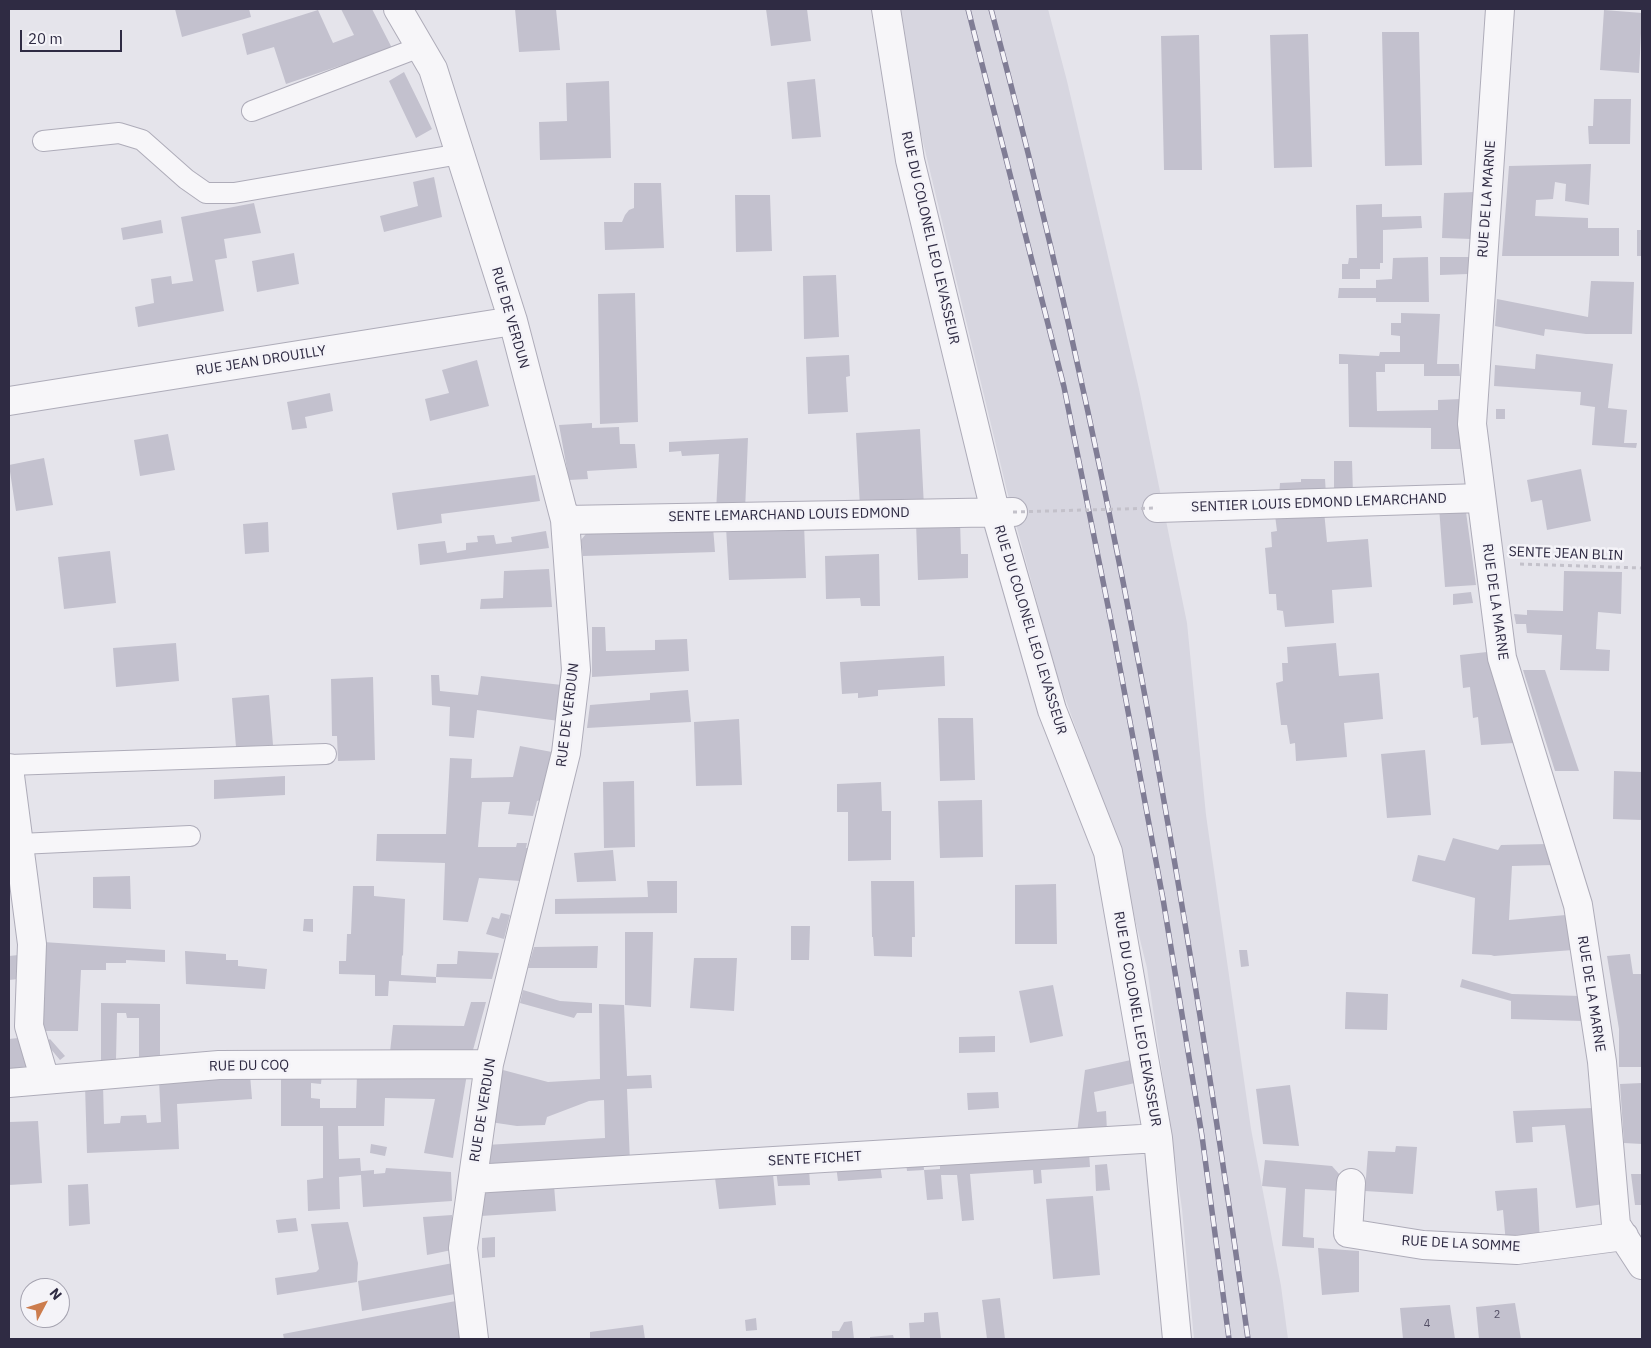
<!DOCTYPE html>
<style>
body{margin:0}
#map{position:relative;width:1651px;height:1348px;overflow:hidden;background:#e5e4eb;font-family:"IBM Plex Sans",sans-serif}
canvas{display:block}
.frame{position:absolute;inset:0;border:10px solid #2f2b43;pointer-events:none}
.north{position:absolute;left:20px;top:1278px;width:50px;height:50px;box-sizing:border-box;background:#f4f3f8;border:1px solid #a5a3b0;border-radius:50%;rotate:50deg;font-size:14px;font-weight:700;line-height:20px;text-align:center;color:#2f2b43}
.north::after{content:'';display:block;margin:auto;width:18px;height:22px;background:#cc7c4d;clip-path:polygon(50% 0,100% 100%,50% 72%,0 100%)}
.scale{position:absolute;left:20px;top:30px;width:102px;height:22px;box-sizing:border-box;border:2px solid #2f2b43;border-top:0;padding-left:6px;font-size:15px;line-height:18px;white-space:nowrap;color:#2f2b43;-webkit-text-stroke:4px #f4f3f8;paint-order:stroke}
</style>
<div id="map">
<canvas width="1651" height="1348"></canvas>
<div class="frame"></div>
<div class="north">N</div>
<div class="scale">20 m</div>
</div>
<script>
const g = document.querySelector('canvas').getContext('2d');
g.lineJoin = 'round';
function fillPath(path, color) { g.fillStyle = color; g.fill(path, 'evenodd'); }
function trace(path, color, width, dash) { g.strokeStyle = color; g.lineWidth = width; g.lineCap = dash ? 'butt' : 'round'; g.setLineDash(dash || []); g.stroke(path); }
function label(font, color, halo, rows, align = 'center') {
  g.font = font + ' "IBM Plex Sans",sans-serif'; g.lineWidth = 5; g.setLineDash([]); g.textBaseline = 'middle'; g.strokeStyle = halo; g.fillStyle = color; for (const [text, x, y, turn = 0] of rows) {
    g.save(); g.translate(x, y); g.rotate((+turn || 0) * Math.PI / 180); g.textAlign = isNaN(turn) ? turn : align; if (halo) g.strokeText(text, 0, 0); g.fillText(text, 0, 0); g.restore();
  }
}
const built = new Path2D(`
 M895,9H1048L1067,81L1139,389L1187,623L1206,815L1251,1129L1281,1286L1288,1339H1194L1182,1209L1147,968L1114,834L1056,673L1007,491L903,59Z`);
const building = new Path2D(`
 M175,9H249L251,17L182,37Z
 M341,9H372L392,48L286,84L274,47L247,55L242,34L318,10L333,43L354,35Z
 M515,9H556L560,50L519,52Z
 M766,9H807L811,41L771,46Z
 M1604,10L1642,13L1639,73L1600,70Z
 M1382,32H1419L1422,165L1385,166Z
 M1308,34L1312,167L1274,168L1270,35Z
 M1199,35L1202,170H1164L1161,36Z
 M404,72L432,129L416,138L389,81Z
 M815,79L821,137L792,139L787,82Z
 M609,81L611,158L540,160L539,122L567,121L566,83Z
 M1594,99H1631L1630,144H1589L1588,126H1593Z
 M1591,164L1589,205L1565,201L1566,184L1555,182L1553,199L1536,200L1535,216L1588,218V228H1619V256H1502L1509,166Z
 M434,177L442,217L384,232L380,216L418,206L413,182Z
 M634,183H661L664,248L605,250L604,222H622L625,215L629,210L634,208Z
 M1476,192L1472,239L1442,238L1444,193Z
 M735,195H770L772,251L736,252Z
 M254,203L261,233L224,239L227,258L215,260L224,311L138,327L135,307L154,303L151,279L171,276L172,284L193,281L181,217Z
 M1382,204V217L1421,216L1422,228L1383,230V263H1380V269H1360V279H1342V264H1348L1349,258H1357L1356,205Z
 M161,220L163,233L123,240L121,228Z
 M1637,230H1642V256H1637Z
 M294,253L299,284L257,292L252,261Z
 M1428,257L1429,302H1376V298H1338L1339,288H1376V280L1392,279L1393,258Z
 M1440,257H1470L1468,274L1440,275Z
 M836,275L839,337L804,339L803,276Z
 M1591,281L1634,282L1632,334H1586L1545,329L1544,336L1495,326L1497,299L1588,317Z
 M635,293L638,422L600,424L598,294Z
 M1401,313L1440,314L1437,364H1459L1460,376H1424V364H1385V372H1376L1377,411L1438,410V400L1461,399L1464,449H1431V428L1349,427L1348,364H1339V354L1379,356L1380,352H1400V336L1391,335V323H1401Z
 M1536,354L1613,364L1608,408L1627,410L1624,443H1637L1636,448L1592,445L1595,407L1580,405L1581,392L1494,386L1495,365L1535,369Z
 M849,355L850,376L846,377L848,412L808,414L806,357Z
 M477,360L489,406L430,421L425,399L449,393L442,370Z
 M330,393L333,411L305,417L307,428L292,430L287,402Z
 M1496,409H1505V419H1496Z
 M592,423V428L619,427L620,444H635L637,468L587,471L588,479L569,480L559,425Z
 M920,429L924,507L860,508L856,433Z
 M168,434L175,470L140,476L134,440Z
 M748,438L745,511L716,512L719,454L682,456L681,451L669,452V442Z
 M44,458L53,505L16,511L9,465Z
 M1334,461H1352L1353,495H1334Z
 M1581,469L1591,521L1547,530L1542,500L1531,502L1527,480Z
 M535,475L540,501L441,514L442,523L397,530L392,493Z
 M1301,479H1325L1326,495L1279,496L1280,483L1301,482Z
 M1439,507H1457L1466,512L1476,585L1445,587Z
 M1324,511L1327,542L1368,539L1372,587L1332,590L1334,623L1285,627L1283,611L1277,610L1276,594H1269L1265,548L1272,547L1271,532L1277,531L1275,515Z
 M960,521L961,554H968V578L918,580L916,522Z
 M268,522L269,552L245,554L243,524Z
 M804,524L806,578L729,580L726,527Z
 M713,527L715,552L583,556L581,540L589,530Z
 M546,531L549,548L420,565L418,544L445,541L447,553L466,550V543L478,542L477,536L494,535L496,544L512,542L511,537Z
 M110,551L116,603L64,609L58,557Z
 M879,554L880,606H861L860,598L826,599L825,556Z
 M549,569L552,607L480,609L481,599L503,598L504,571Z
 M1564,571L1622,572L1621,614L1598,612L1596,649L1610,650L1609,671L1560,670L1562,635L1527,633L1526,624H1516L1514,614L1527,615V610L1563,611Z
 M1471,592L1473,603L1453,605V594Z
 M592,627H605L606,651L655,650V640L687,639L689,671L592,677Z
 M176,643L179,681L116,687L113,648Z
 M1336,643L1339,676L1379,673L1383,719L1344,723L1347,757L1296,761L1295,743L1290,744L1287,725H1281L1276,683L1283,681L1282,663H1288L1287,647Z
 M1487,652L1492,674L1514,743L1481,745L1478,717L1473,718L1470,687L1463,688L1460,655Z
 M944,656L945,686L878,690V696L858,698V693L842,694L840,662Z
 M1523,670H1545L1579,771H1555Z
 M431,675H439L440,691L478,695L481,676L562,685L559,721L477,710L474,738L449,736L450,707L432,705Z
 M373,677L375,760L338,761L337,736H332L331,679Z
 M688,690L691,722L587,728L590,705L650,700V693Z
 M269,695L273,745L236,747L232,698Z
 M938,718H973L975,780L940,781Z
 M739,719L742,785L696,786L694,722Z
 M520,746L552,752L541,800L537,801L533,816L508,814L510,802H482L478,847H516L517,843H527L526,848H529L520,881L479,878L468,922L443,920L445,863L376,861L377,834H446L450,758L472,759L471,778L513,777Z
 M1425,750L1431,815L1387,818L1381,754Z
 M1614,771L1642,772V820L1613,819Z
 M285,776V795L214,799V780Z
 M634,781L635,847L604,848L603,782Z
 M881,782L882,811H891V860L848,861V812H837V784Z
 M982,800L983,857L940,858L938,801Z
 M1453,838L1498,850L1501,845L1547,844L1554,865L1512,866L1509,920L1566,915L1573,950L1494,956L1491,955L1472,954L1475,898L1412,881L1418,855L1445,861Z
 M613,850L616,881L577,882L574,853Z
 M130,876L131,909L93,908V877Z
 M647,881H677V913L555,914V899L648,897Z
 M871,881H914L915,937H912V957L874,956L873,937H872Z
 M1056,884L1057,944H1015V885Z
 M353,886H374V896L405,899L403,956L402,955L401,975L436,977L437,964H457L458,951L499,953L492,979L436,977V983L389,981L388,996H375V975L339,974V961H346L347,934H351Z
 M501,913L510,915L504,939L486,934L492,917L499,919Z
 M304,919H313V932L303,931Z
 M791,926H810L809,960H791Z
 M625,932H653L651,1007L625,1005Z
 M43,942L165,950V962L126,960V963H106V970H81L78,1031H40Z
 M598,946L597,968H528L534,947Z
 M1239,950H1247L1249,966L1241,967Z
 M185,951L226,954V960H238V966L267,969L265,989L186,984Z
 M28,954V978L9,980V956Z
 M1630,954L1633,974H1642V1067H1619V1029L1607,956Z
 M694,958H737L734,1011L690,1008Z
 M1462,979L1512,994L1581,996L1584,1021L1511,1019V1001L1460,987Z
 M1053,985L1063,1036L1030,1043L1019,991Z
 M523,990L560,1001L592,1003V1013H577L574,1018L520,1003Z
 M1346,992L1388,994L1387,1030L1345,1029Z
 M471,1002H486L473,1050L435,1054L390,1052L393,1025L464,1026Z
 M101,1003L160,1004V1057L139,1058V1018H127L126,1013H117L116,1060L101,1061Z
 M599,1004L624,1005L627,1076L651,1075L652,1088L627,1089L630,1163L481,1173L486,1145L605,1138L604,1100L589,1101L547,1117L545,1125L517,1126L490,1122L503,1070L548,1082L600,1079Z
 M995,1036V1052L959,1053V1037Z
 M27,1037L29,1066L9,1069V1039Z
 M50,1039L65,1056L60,1060L45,1042Z
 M1131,1060L1135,1083L1094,1092L1097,1112L1106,1111L1107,1131L1077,1133L1085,1070Z
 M281,1073H322L321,1084L311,1083V1098L320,1099V1108H356L357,1074H467L453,1158L424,1153L435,1099L385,1098L384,1126H338L339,1159L360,1158L361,1171L374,1170V1174L385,1173L386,1168L451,1172L452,1201L363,1207L361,1175L339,1177L340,1209L308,1211L307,1180L323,1178V1126H281Z
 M250,1075L252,1099L177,1104L179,1149L87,1153L85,1085L103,1084L104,1124L120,1123L121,1116L146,1115L147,1123L161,1122L159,1080Z
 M1642,1083V1144L1624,1143L1620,1084Z
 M1290,1085L1299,1146L1263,1144L1256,1089Z
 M998,1092L999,1108L968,1110L967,1093Z
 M1592,1108L1597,1156L1604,1204L1576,1208L1565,1125L1532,1127L1533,1142L1516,1143L1513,1111Z
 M38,1121L42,1183L9,1185V1122Z
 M371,1144L387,1147L385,1156L370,1153Z
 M1396,1146L1417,1147L1413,1194L1365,1191L1368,1151L1395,1152Z
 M1089,1152L1090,1167L1041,1170L1042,1183L1034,1184L1033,1170L970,1174L974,1220L962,1221L957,1175H941L943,1199L927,1200L924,1170L940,1169V1165L947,1156Z
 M923,1158L924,1170L907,1171L906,1162Z
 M1265,1160L1332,1166L1340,1175V1191L1305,1189L1303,1237L1314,1238V1248L1282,1246L1286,1188L1262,1186Z
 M880,1164L882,1178L838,1181L836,1166Z
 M1107,1164L1110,1190L1096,1191L1095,1165Z
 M809,1168L810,1185L778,1186L776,1170Z
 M773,1174L776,1205L719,1209L715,1178Z
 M1631,1174H1642V1205H1635Z
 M88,1184L90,1224L69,1226L68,1185Z
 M554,1185L556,1211L481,1216V1186Z
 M1537,1188L1540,1242L1506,1244L1503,1210L1497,1211L1495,1191Z
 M1093,1196L1100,1275L1053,1279L1046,1199Z
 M452,1215V1250L427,1255L423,1217Z
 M296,1218L298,1231L278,1233L276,1220Z
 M348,1222L358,1263L357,1282L277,1295L275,1278L316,1272L319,1269L311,1224Z
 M495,1237V1257L482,1258V1238Z
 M1318,1248L1359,1251V1292L1322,1295Z
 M453,1263L455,1294L362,1311L358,1281Z
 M1000,1298L1005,1339H987L982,1300Z
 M456,1301L464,1339H284L283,1334Z
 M1515,1303L1521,1339H1479L1476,1307Z
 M1450,1305L1455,1339H1403L1400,1308Z
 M938,1312L941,1339H910L909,1323L924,1322V1313Z
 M756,1318L757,1330L746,1331L745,1320Z
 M852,1321L854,1339H832V1331H839L844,1322Z
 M643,1325L645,1339H590V1332Z
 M893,1335L894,1339H870V1337Z`);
const path = new Path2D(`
 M1520,564L1642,568`);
const lane = new Path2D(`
 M252,111L420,47
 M43,141L119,133L142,140L186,179L206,193H234L460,154
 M9,765L326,754
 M20,844L190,836`);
const street = new Path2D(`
 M398,9L433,69L513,321L565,520L576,670L566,753L489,1064L463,1248L474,1339
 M886,9L910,160L995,511L1052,710L1108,852L1158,1138L1177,1339
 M1500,9L1472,424L1502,658L1578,905L1602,1062L1616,1225L1642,1265
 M9,401L513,321
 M1157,508L1481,498
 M565,520L1013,512
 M9,768L32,944L29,1026L45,1080
 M9,1083L219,1065L489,1064
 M473,1179L1158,1138
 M1351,1183L1348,1233L1423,1245L1517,1250L1624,1236`);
const rail = new Path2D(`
 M968,9L1064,387L1114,636L1163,899L1202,1136L1229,1339
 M991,9C1108,446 1186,892 1248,1339`);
const pathBridge = new Path2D(`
 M1013,512L1157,508`);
const numberNames = [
 ["2",1497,1315],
 ["4",1427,1324]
];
const streetNames = [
 ["RUE DE LA MARNE",1487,199,-86],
 ["RUE DU COLONEL LEO LEVASSEUR",930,238,77],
 ["RUE DE VERDUN",510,318,74],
 ["RUE JEAN DROUILLY",261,361,-9],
 ["SENTIER LOUIS EDMOND LEMARCHAND",1319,503,-2],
 ["SENTE LEMARCHAND LOUIS EDMOND",789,515,-1],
 ["SENTE JEAN BLIN",1566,554,2],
 ["RUE DE LA MARNE",1495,602,82],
 ["RUE DU COLONEL LEO LEVASSEUR",1030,630,73],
 ["RUE DE VERDUN",568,715,-83],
 ["RUE DE LA MARNE",1591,994,81],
 ["RUE DU COLONEL LEO LEVASSEUR",1137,1019,80],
 ["RUE DU COQ",249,1066,-1],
 ["RUE DE VERDUN",483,1110,-81],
 ["SENTE FICHET",815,1159,-3],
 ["RUE DE LA SOMME",1461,1244,3]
];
fillPath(built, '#d7d6e0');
fillPath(building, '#c3c1ce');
trace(lane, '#aeacb9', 22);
trace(street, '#aeacb9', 30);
trace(path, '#c3c1ca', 3, [4, 4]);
trace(lane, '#f7f6f9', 20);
trace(street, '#f7f6f9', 28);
trace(rail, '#807d95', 5.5);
trace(rail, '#f4f3f8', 4, [11]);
trace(pathBridge, '#c3c1ca', 3, [4, 4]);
label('11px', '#545066', null, numberNames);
label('14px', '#2f2b43', '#f4f3f8', streetNames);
</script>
